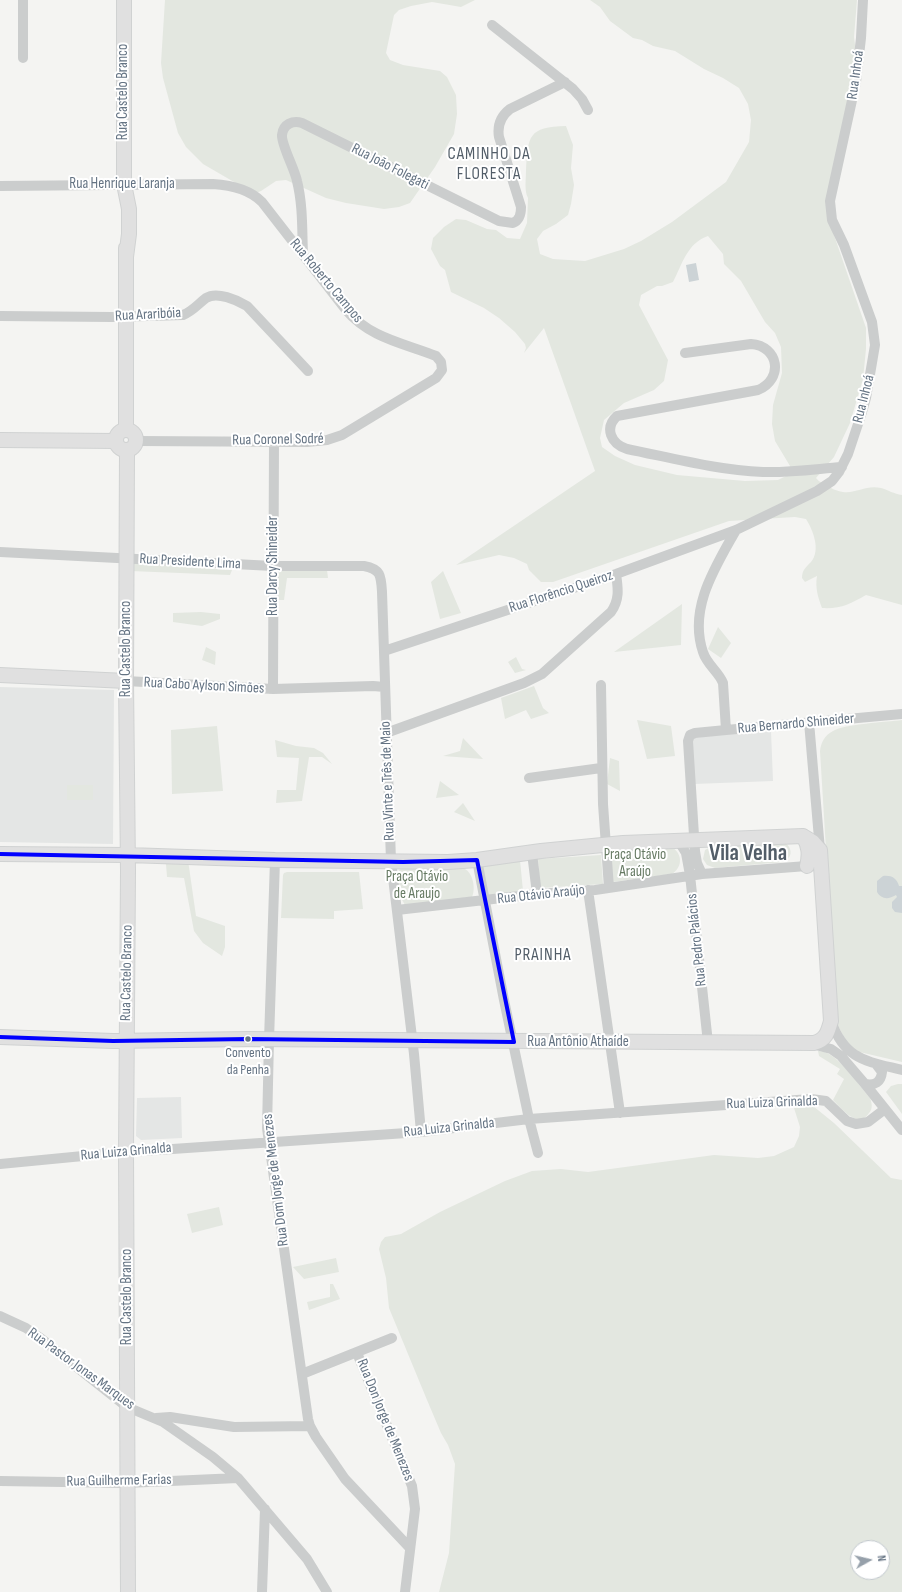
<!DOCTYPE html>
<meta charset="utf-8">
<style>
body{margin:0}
#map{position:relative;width:902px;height:1592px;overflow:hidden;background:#f4f4f2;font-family:"Sofia Sans Condensed",sans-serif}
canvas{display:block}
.north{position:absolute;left:850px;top:1540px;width:40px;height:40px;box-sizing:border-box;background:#fff;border:1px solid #c1c7cd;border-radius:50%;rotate:82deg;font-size:11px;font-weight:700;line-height:16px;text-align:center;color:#647383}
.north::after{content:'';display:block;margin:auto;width:14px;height:18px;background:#96a0aa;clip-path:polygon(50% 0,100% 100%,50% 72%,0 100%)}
</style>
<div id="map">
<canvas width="902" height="1592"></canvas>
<div class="north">N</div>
</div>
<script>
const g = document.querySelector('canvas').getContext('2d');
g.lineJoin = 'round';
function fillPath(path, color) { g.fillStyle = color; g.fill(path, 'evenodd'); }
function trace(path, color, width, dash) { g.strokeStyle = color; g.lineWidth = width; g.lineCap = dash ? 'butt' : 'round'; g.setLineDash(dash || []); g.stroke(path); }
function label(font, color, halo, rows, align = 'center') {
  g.font = font + ' "Sofia Sans Condensed",sans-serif'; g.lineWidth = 4; g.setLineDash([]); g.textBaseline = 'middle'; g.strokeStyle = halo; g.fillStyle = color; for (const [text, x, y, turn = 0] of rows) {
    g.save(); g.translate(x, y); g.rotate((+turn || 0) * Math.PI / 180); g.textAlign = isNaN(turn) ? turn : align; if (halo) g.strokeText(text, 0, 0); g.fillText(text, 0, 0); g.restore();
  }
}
const built = new Path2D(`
 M0,687L114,690L113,844L0,842Z
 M771,731L773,781L694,784L692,739L694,738L733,733Z
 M181,1097L182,1138L141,1140L136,1136L137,1098Z`);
const green = new Path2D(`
 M165,0H475L461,7L432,2L411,6L399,10L394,15L386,53L390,60L403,65L440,71L447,77L456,95L457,114L454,134L435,167L410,203L399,207L384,209L346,203L326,198L286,180L276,181L261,191L253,194L240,187L234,182L203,164L186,147L178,133L163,78L161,63Z
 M590,0H857L854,37L858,67L827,202L834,235L866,328V349L863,379L850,423L834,457L816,478C819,482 824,484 829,487C852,500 861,484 881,488C888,490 894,494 902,495V605L866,595C850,604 841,609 822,608C818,597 815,588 817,576L805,582L802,578C802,570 806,567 811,562C821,550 813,530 806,519L795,517L729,521L553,582H541L529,570L527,564L514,558L499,555L456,565L595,471L544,328L524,353L526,348L525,344L515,332L499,318L484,308L451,292L445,270L440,266L431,249L433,238L444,227L456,219L466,220L487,229L496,230L507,238L520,239L527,223L528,198C524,191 526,179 526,170C528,136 528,127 566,126L573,145L571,168L574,185L571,204L568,215L556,224L543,231L537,239L540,254L553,259L585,261L624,249L641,241L672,222L726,182L749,142L751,120L748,104L739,88L723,78L704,69L675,51L653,46L642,40L633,38L610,21L600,7ZM708,236L723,254L724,264L741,281L765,322L775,333L781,347L782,373L773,405L772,424L775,441L790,466L786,476L778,480L745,481L677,475L635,465L615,456L602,447L600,438L604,420L624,403L654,390L664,381L668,360L639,305L641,295L657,286H662L673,282C682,265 687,243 708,236Z
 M130,563L232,570L230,575L130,571Z
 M278,570H327L328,578H287L284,600H278Z
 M443,571L461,613L440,619L431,582Z
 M682,604L681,645L614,652Z
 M201,612L220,614V619L202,626L173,622V613Z
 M718,627L731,643L721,658L708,649Z
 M206,647L216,652L215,665L202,660Z
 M516,657L522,669L526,670L515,673L508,662Z
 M534,686L543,708L549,713L531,719L526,710L505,719L501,698Z
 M637,720L671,726L675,756L647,759Z
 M902,720V1062L851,1050L838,1026L836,1014L820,751C821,742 825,735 833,731C845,724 886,722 902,720Z
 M217,726L223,791L172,794L171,730Z
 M463,738L483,759L443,756L460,751Z
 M275,740L296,746L314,748L323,753L332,764L322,757H309L302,801L276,803L277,790H296L299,758L277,757Z
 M610,758L619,761L620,791L607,784Z
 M440,781L459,795L436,798Z
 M67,785H93V800H67Z
 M463,803L475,821L454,812Z
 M786,843C793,850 792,858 783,862L715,868L707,865L703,859L705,850L712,846Z
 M670,846C682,852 684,866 672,874L613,882L609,849Z
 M601,855L603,884L540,888L538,859Z
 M188,860L196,916L225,926V947L222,956L203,943L194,931L184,878L167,877L166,864Z
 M520,860L523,891L487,896L482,864Z
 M402,868L465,869C473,873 476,889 472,897L405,905L401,898L398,874L399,870Z
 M287,872H359L363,909L334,911V919L281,918L283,875L284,873Z
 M818,1051C835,1049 859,1085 870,1098C872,1103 873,1109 869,1113C858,1130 841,1108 833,1100L844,1079L837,1074L840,1069L819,1056Z
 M898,1084H902V1114L886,1092L891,1086Z
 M804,1106H813L834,1123L891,1178L902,1180V1592H439L449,1553L455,1464L448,1445L441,1433L427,1400L389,1308L386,1278L379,1249L381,1242L385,1237L401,1234L440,1212L505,1181L532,1171L561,1169L588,1172L714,1155L758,1158L774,1156L794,1147L799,1136L800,1127L794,1108ZM858,1548H882V1572H858Z
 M219,1207L223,1225L192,1233L187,1214Z
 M336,1258L339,1272L304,1279L293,1267Z
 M330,1284H333L340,1299L309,1310L307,1302L330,1297Z`);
const water = new Path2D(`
 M696,263L699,280L689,282L686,265Z
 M883,876C891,875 897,878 899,886H902V913L895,912L892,908V902L897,897L896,895C888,900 881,899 877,892V881Z`);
const street = new Path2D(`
 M492,25L573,89L582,99L588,110
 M23,58V0
 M0,186L213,184C230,185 250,190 262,202L346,310C370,338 403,343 436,356L441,362L442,370L436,378L342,435L327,440L307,442L137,441
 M303,255C302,230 303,205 297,181C295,170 281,144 282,135C283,124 293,120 302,123L499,221L513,223C520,220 521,214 521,207L499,137C497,125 501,116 510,109L565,82
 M0,316L112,317L183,315C193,311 198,304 206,298C217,291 237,300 247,306L308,371
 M685,353L751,344C779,346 784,379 758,390L617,416C604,428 611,444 627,449C672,458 717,470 763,472C789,473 816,469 842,467
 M0,552L273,566H364C381,569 381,576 382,592L391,861L414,1054L421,1132
 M384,651L616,574L736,530L817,491L832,481L839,472L848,454L862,412L866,398L875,345L872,322L844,245L832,220L830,201L856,82L861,38L863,0
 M126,681L273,689L373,686L385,687
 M601,685L603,804L609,888
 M273,689L274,442
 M809,722L820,850
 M726,730L723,683C719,672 707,665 703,652C688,608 716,566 736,530
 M386,733L524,683L542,674L611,612C620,599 618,588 616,574
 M529,778L601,768
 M678,840L686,853L690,875L708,1043
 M532,853L537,894
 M275,860L269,1040L267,1128L308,1419L310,1426L316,1437L345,1479L409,1547
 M477,860L504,1000L529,1119L538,1153
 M702,874L697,863L695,851L688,741L690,735L695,733L726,730L902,714
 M588,890L620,1113
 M397,910L537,894L595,890L702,874L807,866L812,863
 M831,1021C845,1060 866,1061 902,1070
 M812,1044L831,1049L841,1056L865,1084L902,1130
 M865,1084C875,1086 881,1082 882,1072L876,1064
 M0,1164L114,1153L421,1132L529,1119L811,1099L826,1101L847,1121L856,1124L868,1122L885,1109
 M0,1316L26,1328L39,1337L127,1407L163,1422L213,1457L238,1478L307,1559L327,1592
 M357,1353L412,1486L415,1509L405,1592
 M302,1374L392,1338
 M156,1418L170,1417L234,1427L310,1426
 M0,1481L126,1483L238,1478
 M262,1592L265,1509`);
const secondary = new Path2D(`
 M124,0V184L129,209V234L126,257
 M126,248V430
 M116 440a10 10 0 1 1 20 0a10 10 0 1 1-20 0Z
 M0,440L116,441
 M127,451L126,681L128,871L126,1152L128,1592
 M0,675L126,681
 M803,836C809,846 810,854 807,866
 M0,854L128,855L275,860L448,862L477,860L541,851L623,843L803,836
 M0,1037L113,1041L248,1039L814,1043C826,1040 828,1032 831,1021L820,850L813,842L803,836`);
const bus1 = new Path2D(`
 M0,854L403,862L477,860L514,1042L248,1039L113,1041L0,1037`);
const markers = [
 [248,1039,3.5,"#647383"]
];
const busNames = [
 ["Convento",248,1053],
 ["da Penha",248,1070]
];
const streetNames = [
 ["Rua Inhoá",856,75,-82],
 ["Rua Castelo Branco",123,92,-90],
 ["Rua João Folegati",390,167,27],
 ["Rua Henrique Laranja",122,184],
 ["Rua Roberto Campos",326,281,50],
 ["Rua Araribóia",148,315,-3],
 ["Rua Inhoá",864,399,-76],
 ["Rua Coronel Sodré",278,440,-1],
 ["Rua Presidente Lima",190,562,3],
 ["Rua Darcy Shineider",273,566,-90],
 ["Rua Florêncio Queiroz",561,592,-18],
 ["Rua Castelo Branco",126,649,-90],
 ["Rua Cabo Aylson Simões",204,686,3],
 ["Rua Bernardo Shineider",796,724,-5],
 ["Rua Vinte e Três de Maio",388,781,-92],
 ["Rua Otávio Araújo",541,895,-6],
 ["Rua Pedro Palácios",697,940,-96],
 ["Rua Castelo Branco",127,973,-89],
 ["Rua Antônio Athaíde",578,1042],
 ["Rua Luiza Grinalda",772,1103,-2],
 ["Rua Luiza Grinalda",449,1128,-6],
 ["Rua Luiza Grinalda",126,1152,-5],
 ["Rua Dom Jorge de Menezes",276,1180,-97],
 ["Rua Castelo Branco",127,1297,-90],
 ["Rua Pastor Jonas Marques",81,1369,36],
 ["Rua Don Jorge de Menezes",385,1420,68],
 ["Rua Guilherme Farias",119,1481,-1]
];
const parkNames = [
 ["Praça Otávio",635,855],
 ["Araújo",635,872],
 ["Praça Otávio",417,877],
 ["de Araujo",417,894]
];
const quarterNames = [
 ["CAMINHO DA",489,155],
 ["FLORESTA",489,175],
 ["PRAINHA",543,956]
];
const townNames = [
 ["Vila Velha",748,854]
];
fillPath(built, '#e4e6e5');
fillPath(green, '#e3e7e0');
fillPath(water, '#ccd3d6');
trace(secondary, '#d0d2d2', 16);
trace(street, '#cbcdcd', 10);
trace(secondary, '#e0e0e0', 14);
trace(bus1, '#00f', 4);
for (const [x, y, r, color] of markers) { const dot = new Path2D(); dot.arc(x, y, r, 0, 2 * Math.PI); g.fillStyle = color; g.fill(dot); trace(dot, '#fff', 1.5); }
label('14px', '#647383', '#fff', busNames);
label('15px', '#647383', '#fff', streetNames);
label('15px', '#667a63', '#fff', parkNames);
g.letterSpacing = '1px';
label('17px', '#525d68', '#fff', quarterNames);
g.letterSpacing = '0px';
label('bold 23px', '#525d68', '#fff', townNames);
</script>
